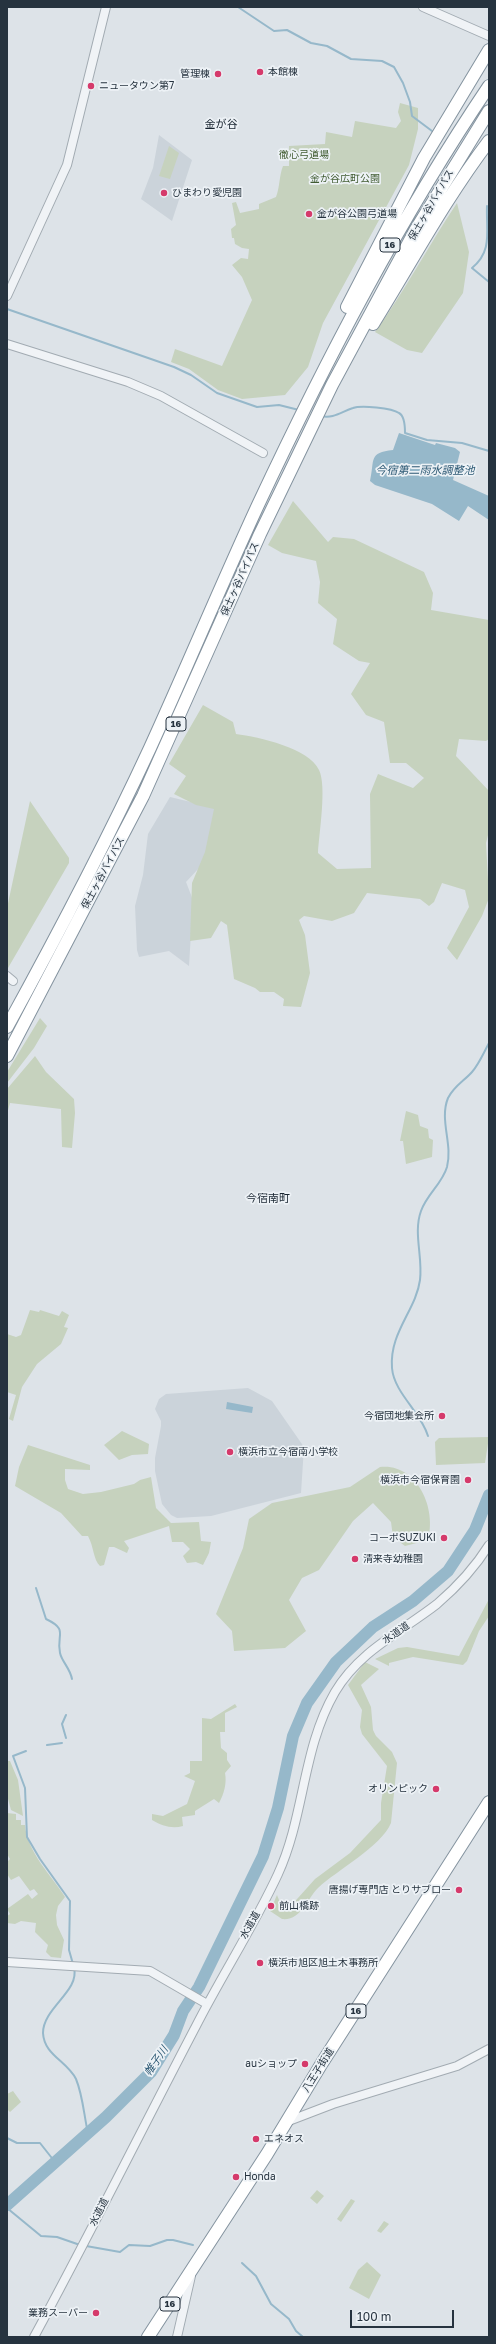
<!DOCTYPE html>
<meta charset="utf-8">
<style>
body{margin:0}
#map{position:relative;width:496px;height:2344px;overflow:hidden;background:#dde3e8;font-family:"Golos Text",sans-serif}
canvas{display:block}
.frame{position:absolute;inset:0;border:8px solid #26333f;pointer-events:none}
.scale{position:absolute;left:350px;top:2310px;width:104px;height:18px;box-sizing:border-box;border:2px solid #26333f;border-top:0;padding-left:5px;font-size:12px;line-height:14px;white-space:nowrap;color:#26333f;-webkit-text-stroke:3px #edf2f6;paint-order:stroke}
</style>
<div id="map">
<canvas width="496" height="2344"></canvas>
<div class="frame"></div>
<div class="scale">100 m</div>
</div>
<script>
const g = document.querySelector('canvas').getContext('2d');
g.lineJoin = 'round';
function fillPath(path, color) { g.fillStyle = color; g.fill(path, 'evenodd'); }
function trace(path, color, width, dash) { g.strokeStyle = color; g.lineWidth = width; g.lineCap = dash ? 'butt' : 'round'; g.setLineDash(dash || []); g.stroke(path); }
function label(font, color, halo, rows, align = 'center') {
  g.font = font + ' "Golos Text","Noto Sans JP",sans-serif'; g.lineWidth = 3.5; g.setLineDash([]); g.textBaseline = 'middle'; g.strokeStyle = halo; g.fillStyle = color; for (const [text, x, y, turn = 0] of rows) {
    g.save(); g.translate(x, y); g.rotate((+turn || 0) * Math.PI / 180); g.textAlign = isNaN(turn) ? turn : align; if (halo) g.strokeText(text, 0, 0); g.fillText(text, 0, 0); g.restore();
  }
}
const built = new Path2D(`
 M159,135L192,160L172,221L141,199L153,168Z
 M170,797L216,808L208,851L199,868L186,882L193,900L189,966L169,951L139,957L137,950L135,906L143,875L148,834Z
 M248,1388L272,1401L304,1447L301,1493L211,1516L177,1518L171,1515L162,1504L155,1471V1458L161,1426V1421L155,1409L159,1399L166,1394Z`);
const green = new Path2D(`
 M400,103L418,108V129L409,165L323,323L308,367L285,395L242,399L218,390L189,369L171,362L175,349L222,366L252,300L242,277L232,265L241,258L248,259L249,249L242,248L235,244L234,238H232L231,229L236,225L232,203L236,202L240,213L259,209V204L276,197C280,187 279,176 283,166H289V146L325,144L326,132L352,137L355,121L396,128L401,121L398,112Z
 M169,146L179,153L170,179L159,176Z
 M457,203L469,252L463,293L422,353L407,350L375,332C405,291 428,246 457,203Z
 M293,501L328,542L333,537L354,539L424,572L433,593L431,610L489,620V739L486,741L459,739L456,756L489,791V831L486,843L489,898L482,916L457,960L447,948L469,907L465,890L442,883L434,902L429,906L420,899L367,893L354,913L332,921L304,916L299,920L305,935L310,973L301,1007L283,1006L284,999L274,992H260L255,988L234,979L227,925L221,921L211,938L190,941L192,883L205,852L214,809L196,805L174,794L186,776L169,764L203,705L233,722L236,734C259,737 309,748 319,770C327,786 319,834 318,853L337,869L371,868L370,794L378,774L413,788L424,778L406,763H390L384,722L366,715L351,694L370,663L359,661L333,644L337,619L318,603L320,582L316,561L282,553L268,545Z
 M30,801L69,858V863L8,968L7,908Z
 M40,1018L47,1026L34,1048L7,1083V1072Z
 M35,1056L46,1072L74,1099L75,1113L72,1148L62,1147L61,1109L10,1103L7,1114V1089Z
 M406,1111L418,1115L420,1126L428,1129L429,1138L433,1140L432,1157L406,1164L403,1141H400Z
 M30,1310L39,1312L40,1310L59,1316L62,1311L69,1315L64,1327L68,1328L61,1344L37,1364L22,1387L13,1421L9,1419L16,1395L7,1392V1334L16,1337L21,1335Z
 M122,1431L149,1444L148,1454L132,1455L119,1460L104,1445Z
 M489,1437L485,1463L436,1465L435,1442L439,1438Z
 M28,1445L90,1465V1470L65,1469V1480L68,1489L83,1494L101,1492L134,1484L140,1480L151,1477L156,1508L171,1523L199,1522L201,1541L211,1542L209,1553L203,1565L196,1562L187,1563L183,1556L190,1549L183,1542H172L169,1526L124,1541L129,1548L127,1553L114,1547H109L104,1565L100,1566C93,1559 94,1547 88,1536H82L61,1513L15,1486L19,1467Z
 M380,1467C417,1463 437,1508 428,1540L405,1546L393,1537L391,1522L373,1503L353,1521L319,1570L302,1578L289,1600L306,1631L285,1648L234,1651L232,1631L216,1614L243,1548L249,1519L272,1503L350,1487Z
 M489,1599V1616L479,1631L467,1661L463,1665L413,1657L389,1663V1666L375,1659L398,1648L407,1647L459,1656Z
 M365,1662L379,1669L361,1685L371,1707L373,1730L376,1736L392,1752L397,1763L391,1823C381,1847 337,1870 318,1888C307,1899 301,1921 282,1919L270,1911L277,1895L281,1905L289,1908L315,1879L350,1853L381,1820V1803L387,1766L362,1734L360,1727L362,1710L348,1685Z
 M235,1704L237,1707L225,1713V1732H220L221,1748L227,1753V1760L231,1766L225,1773C227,1783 224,1794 219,1803L214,1799L195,1811V1815L182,1817L183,1826C172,1829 162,1826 152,1820V1814L163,1816L187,1804L195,1781L184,1776L190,1773V1761H202V1718L211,1719Z
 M7,1761H10L18,1780L23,1816L11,1810L7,1795Z
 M7,1813L16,1814V1820H21V1825H25C27,1852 51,1875 65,1897L58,1906L56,1915L57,1925L64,1940L61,1958L51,1957L46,1952L48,1945L35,1932L36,1923L21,1921L15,1924L7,1923V1916L10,1914L7,1909L28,1894L32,1899L38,1894L34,1889L30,1891L19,1876L11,1880L7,1874V1862L10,1859L7,1854Z
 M13,2091L21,2102L10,2112L7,2109V2094Z
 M317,2190L324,2196L317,2204L310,2198Z
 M351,2199L355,2201L341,2222L337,2219Z
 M384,2221L389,2224L381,2233L377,2231Z
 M367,2262L381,2275L369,2299L349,2288L358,2270Z`);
const water = new Path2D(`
 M399,433L435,445L436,443L455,448L460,452L453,480L489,496V520L468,506L459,521L432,504L375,485L370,481C375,459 368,453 393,450Z
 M227,1402L253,1407L252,1413L226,1409Z`);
const stream = new Path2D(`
 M238,7L274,31L287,30L311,43L327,46L351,59L382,61L394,67L403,83L410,102L412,116L432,131
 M487,206C486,231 493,251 472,268L489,282
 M7,309L174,367L191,375L217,393L257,407L279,405L299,410
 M321,416C333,419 341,412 353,408C361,405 392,408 399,413C405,416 405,427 405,433L427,440L462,443L489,451
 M428,1436C421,1412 394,1393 392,1368C389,1333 416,1310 420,1280C423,1257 413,1233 421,1211C427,1194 442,1184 447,1167C453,1144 439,1120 448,1098C454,1086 464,1081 472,1072C479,1064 484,1052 489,1043
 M36,1588L46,1619C69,1630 56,1634 60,1653C62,1662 70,1668 72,1679
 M66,1715L62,1724L66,1738
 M47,1745L62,1743
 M26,1751L13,1756L25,1788L27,1837L40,1859L70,1901L69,1950L73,1964
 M74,1968C80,1991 43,2008 43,2033C44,2055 67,2061 76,2079C83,2096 84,2116 88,2133
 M7,2138L17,2143H40L55,2162
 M7,2208L41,2236L57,2237L80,2245
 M86,2246L120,2252L129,2245L150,2246L167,2240H173L193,2245
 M242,2263L256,2276L271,2304L289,2319L296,2331L303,2337`);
const river = new Path2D(`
 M7,2205L106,2117L151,2072L174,2035L183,2011L199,1987L263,1856L278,1808L293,1736L307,1703L336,1662L353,1646L373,1627L413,1601L448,1571L475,1530L489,1495`);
const minor = new Path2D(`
 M423,7L489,36
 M7,296L67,165L106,7
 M7,344L128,382L161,396L263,453
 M7,976L13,981
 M7,1962L150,1971L207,2004
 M286,2122L333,2104L457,2066L489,2049
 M34,2337C90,2234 142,2129 196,2026C222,1975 254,1926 278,1874C305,1815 302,1749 335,1692C359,1651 401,1632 437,1604C458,1586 474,1569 489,1545
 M177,2337L191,2276`);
const highway = new Path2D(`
 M347,307L424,158L489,50
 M373,324C411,263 445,199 489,141
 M7,1027C57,936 106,843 150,748C187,667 221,585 258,505C326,360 400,218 489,86
 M7,1056L143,796L260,534L332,385L415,231L489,111
 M148,2337L267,2154L322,2063L489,1802`);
const markers = [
 [260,72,4,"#d53a6b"],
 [218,74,4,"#d53a6b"],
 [91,86,4,"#d53a6b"],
 [164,193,4,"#d53a6b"],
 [309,214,4,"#d53a6b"],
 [442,1416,4,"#d53a6b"],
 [230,1452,4,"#d53a6b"],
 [468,1480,4,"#d53a6b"],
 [444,1538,4,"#d53a6b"],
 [355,1559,4,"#d53a6b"],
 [436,1789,4,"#d53a6b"],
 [459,1890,4,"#d53a6b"],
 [271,1906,4,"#d53a6b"],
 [260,1963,4,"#d53a6b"],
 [305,2064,4,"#d53a6b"],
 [256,2139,4,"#d53a6b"],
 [236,2177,4,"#d53a6b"],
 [96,2313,4,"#d53a6b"]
];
const shields = [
 [390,245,20],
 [176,724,20],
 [356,2011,20],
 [170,2304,20]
];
const shieldNames = [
 ["16",390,245],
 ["16",176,724],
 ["16",356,2011],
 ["16",170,2304]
];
const poiNames = [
 ["本館棟",268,72],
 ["管理棟",210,74,"right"],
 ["ニュータウン第7",99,86],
 ["ひまわり愛児園",172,193],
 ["金が谷公園弓道場",317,214],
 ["今宿団地集会所",434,1416,"right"],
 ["横浜市立今宿南小学校",238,1452],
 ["横浜市今宿保育園",460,1480,"right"],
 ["コーポSUZUKI",436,1538,"right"],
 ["清来寺幼稚園",363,1559],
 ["オリンピック",428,1789,"right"],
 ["唐揚げ専門店 とりサブロー",451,1890,"right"],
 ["前山橋跡",279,1906],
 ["横浜市旭区旭土木事務所",268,1963],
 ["auショップ",297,2064,"right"],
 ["エネオス",264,2139],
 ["Honda",244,2177],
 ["業務スーパー",88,2313,"right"]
];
const parkNames = [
 ["徹心弓道場",304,155],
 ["金が谷広町公園",345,179]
];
const streetNames = [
 ["保土ヶ谷バイパス",431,205,-60],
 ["保土ヶ谷バイパス",240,579,-66],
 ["保土ヶ谷バイパス",103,873,-62],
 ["水道道",396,1633,-34],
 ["水道道",250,1925,-61],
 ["八王子街道",318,2070,-58],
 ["水道道",99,2212,-63]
];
const neighbourhoodNames = [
 ["金が谷",221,125],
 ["今宿南町",268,1199]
];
const waterNames = [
 ["今宿第二雨水調整池",425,471],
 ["帷子川",156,2061,-55]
];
fillPath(built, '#cbd3da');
fillPath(green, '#c6d2be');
fillPath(water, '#96b8ca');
trace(stream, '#96b8ca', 2);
trace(river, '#96b8ca', 12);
trace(minor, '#a2abb2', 10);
trace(highway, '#84939f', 14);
trace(minor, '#f0f3f6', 8);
trace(highway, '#fff', 12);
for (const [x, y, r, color] of markers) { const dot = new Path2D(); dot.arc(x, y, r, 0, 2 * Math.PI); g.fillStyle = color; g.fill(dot); trace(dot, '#edf2f6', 1.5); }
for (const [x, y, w] of shields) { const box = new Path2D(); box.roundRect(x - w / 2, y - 7, w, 14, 3); g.fillStyle = '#edf2f6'; g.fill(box); trace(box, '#26333f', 1); }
label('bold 9px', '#26333f', null, shieldNames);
label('10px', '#26333f', '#edf2f6', poiNames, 'left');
label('10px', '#415c32', '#edf2f6', parkNames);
label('10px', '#26333f', '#edf2f6', streetNames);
label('11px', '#182430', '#edf2f6', neighbourhoodNames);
label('italic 11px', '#2e5a75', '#edf2f6', waterNames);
</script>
